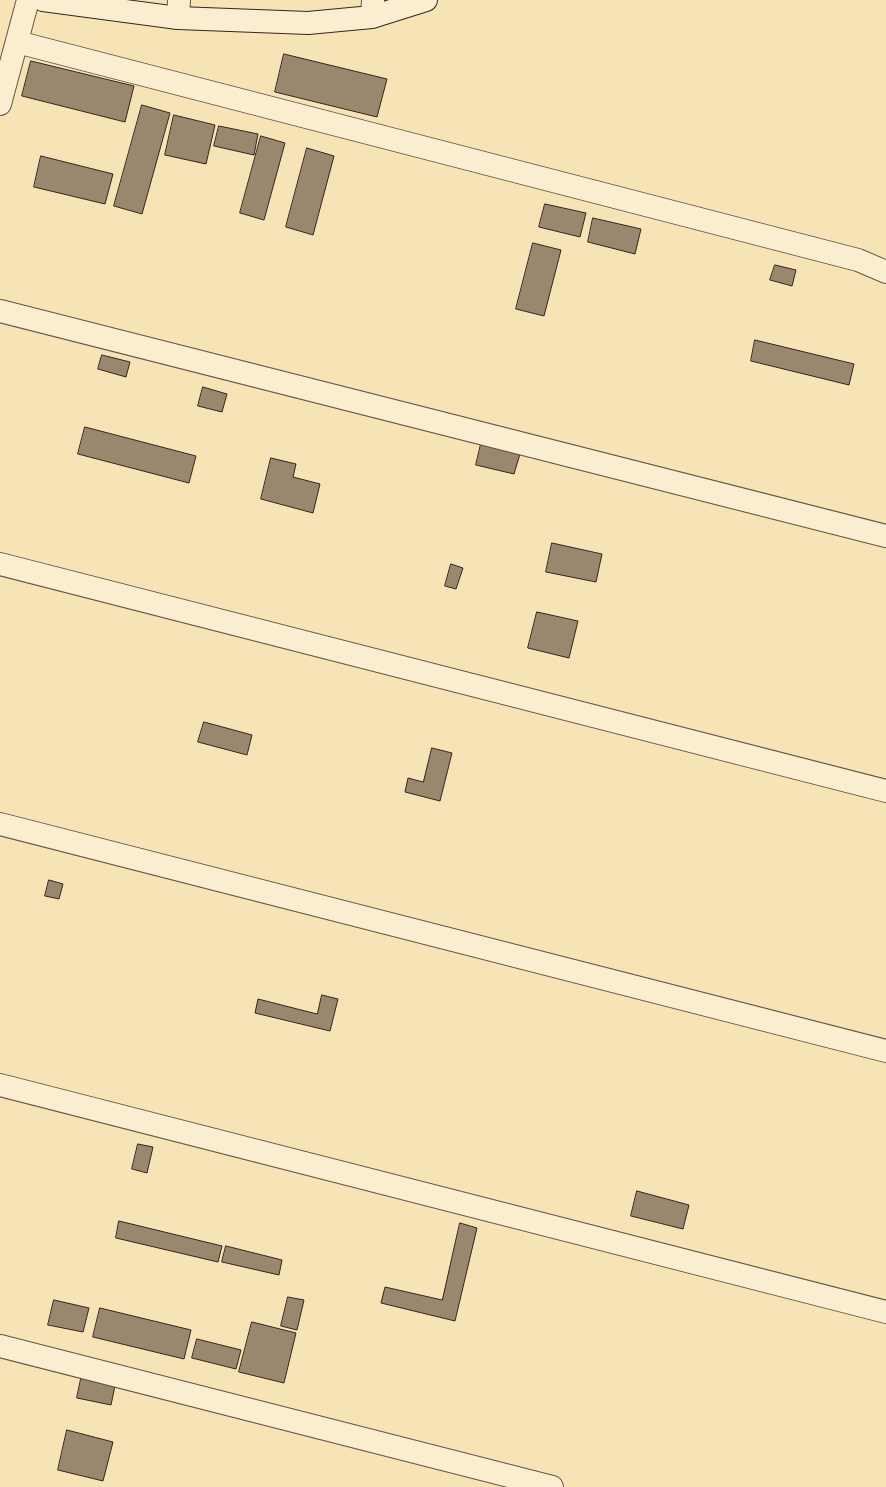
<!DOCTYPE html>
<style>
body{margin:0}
canvas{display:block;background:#f7e4b6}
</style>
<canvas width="886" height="1487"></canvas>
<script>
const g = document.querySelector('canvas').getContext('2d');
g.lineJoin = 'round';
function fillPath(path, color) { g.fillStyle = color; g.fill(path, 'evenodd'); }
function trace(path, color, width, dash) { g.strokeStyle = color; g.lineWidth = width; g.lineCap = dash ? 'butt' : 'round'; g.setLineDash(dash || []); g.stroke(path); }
const building = new Path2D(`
 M284,54L387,79L377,117L275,92Z
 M31,61L134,86L125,122L22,96Z
 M142,105L170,113L142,214L114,206Z
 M174,115L215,125L206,164L165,155Z
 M219,126L258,134L254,155L214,146Z
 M261,136L285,143L264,220L240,213Z
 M307,148L334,156L313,235L286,227Z
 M41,156L113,174L105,204L34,187Z
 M545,204L586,213L580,237L539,227Z
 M593,218L641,229L635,254L588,242Z
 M533,243L561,250L544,316L516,309Z
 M775,265L796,270L792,286L770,280Z
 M755,340L854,364L849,385L751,361Z
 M102,355L130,362L126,377L98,369Z
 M203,387L227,394L222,412L198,406Z
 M85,427L196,456L189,483L78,454Z
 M481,444L520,454L514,474L476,465Z
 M271,458L296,464L293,477L320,484L313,513L261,499Z
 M552,543L602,554L596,582L546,572Z
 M451,564L463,568L456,589L445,586Z
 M537,612L578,621L569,658L528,648Z
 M204,722L252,735L247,755L198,742Z
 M432,748L452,753L440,801L405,792L408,778L423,782Z
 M49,880L63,884L59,899L45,896Z
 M322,995L338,999L330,1031L255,1013L258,999L317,1014Z
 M138,1144L153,1147L147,1173L132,1169Z
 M637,1191L689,1205L683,1229L631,1216Z
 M119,1221L222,1246L218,1262L116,1238Z
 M460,1223L477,1228L455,1321L381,1303L385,1287L442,1300Z
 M226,1246L282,1260L279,1275L222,1262Z
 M288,1297L304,1300L297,1330L281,1326Z
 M54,1300L89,1308L83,1332L48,1325Z
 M100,1308L191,1330L184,1359L93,1337Z
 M252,1322L296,1333L284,1383L239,1372Z
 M197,1339L241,1350L236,1369L192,1358Z
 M82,1374L116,1381L111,1405L77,1398Z
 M67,1430L113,1442L103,1481L58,1470Z`);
const street = new Path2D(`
 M372,17L373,0
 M178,18L179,0
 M17,42L858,260L886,272
 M0,104L28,0
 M0,311L886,536
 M0,564L886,791
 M0,824L886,1051
 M0,1085L886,1312
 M0,1346L552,1487`);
const secondary = new Path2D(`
 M43,0L178,18L308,23L372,17L426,0`);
fillPath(building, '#99886e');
trace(building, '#332520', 1);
trace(street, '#645546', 24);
trace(secondary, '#332520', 24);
trace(street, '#faedd0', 22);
trace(secondary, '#faedd0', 22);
</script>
